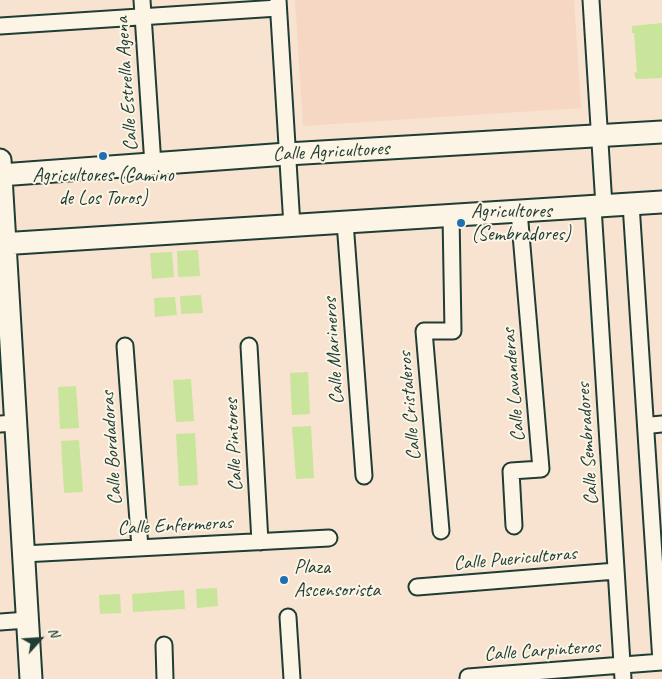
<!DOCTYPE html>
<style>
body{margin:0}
#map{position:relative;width:662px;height:679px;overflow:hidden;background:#f8e3d1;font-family:Caveat,sans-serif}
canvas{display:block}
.north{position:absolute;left:15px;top:614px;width:50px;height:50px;-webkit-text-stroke:4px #fcf5e5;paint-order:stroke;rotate:64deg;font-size:14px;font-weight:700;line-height:20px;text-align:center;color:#1f3d34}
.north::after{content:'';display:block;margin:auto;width:18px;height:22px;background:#1f3d34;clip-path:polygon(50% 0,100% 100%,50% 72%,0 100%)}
</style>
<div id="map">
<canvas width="662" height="679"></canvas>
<div class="north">N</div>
</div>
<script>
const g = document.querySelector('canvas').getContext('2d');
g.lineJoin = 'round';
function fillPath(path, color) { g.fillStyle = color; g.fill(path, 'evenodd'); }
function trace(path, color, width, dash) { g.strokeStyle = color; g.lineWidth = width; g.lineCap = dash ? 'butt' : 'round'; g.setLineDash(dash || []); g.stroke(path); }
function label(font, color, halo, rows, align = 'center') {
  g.font = font + ' Caveat,sans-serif'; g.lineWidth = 4; g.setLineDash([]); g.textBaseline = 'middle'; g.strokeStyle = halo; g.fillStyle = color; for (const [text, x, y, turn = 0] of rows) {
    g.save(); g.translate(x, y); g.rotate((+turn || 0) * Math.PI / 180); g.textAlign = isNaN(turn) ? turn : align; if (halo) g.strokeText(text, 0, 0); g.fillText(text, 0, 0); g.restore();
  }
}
const built = new Path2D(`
 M295,0H574L581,108L303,126Z`);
const green = new Path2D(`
 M662,23V78L636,79L634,73L637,72L634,33H632V26Z
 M198,250L200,276L178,277L177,251Z
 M172,252L174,277L152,279L150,253Z
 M201,295L203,313L181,314L180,296Z
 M175,297L177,315L155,317L154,298Z
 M308,372L310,414L292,415L290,373Z
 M191,379L194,421L176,422L173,380Z
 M76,386L79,428L60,429L58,387Z
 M311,426L314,478L296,479L292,427Z
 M195,433L198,485L179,486L176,434Z
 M79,440L83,492L64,493L61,441Z
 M217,588L218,606L197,608L196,589Z
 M184,590L185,609L133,612L132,594Z
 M120,594L121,613L100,614L99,595Z`);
const street = new Path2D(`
 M142,0L153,165
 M278,0L292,226
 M591,0L604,206
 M0,26L278,8
 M631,204L661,662
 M593,207L623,679
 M345,222L364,476
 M125,346L140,548
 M249,346L260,542
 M0,424L15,423
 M652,425L662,424
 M514,526L511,471L541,469L519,211
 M441,531L424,331H453L451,215
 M23,554L329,538
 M417,587L616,571
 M288,617L292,679
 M0,622L27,620
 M164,645L165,679
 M468,679V677L662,662`);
const secondary = new Path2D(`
 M0,160L31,679
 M0,175L287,154L662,132
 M0,244L662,202`);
const markers = [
 [103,156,5,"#1f6fb2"],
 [461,223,5,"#1f6fb2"],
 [284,580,5,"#1f6fb2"]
];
const streetNames = [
 ["Calle Estrella Agena",127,84,-94],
 ["Calle Agricultores",331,152,-3],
 ["Calle Marineros",334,351,-94],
 ["Calle Lavanderas",514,385,-95],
 ["Calle Cristaleros",410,406,-95],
 ["Calle Sembradores",588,444,-94],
 ["Calle Pintores",234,445,-93],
 ["Calle Bordadoras",112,448,-94],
 ["Calle Enfermeras",175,526,-3],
 ["Calle Puericultoras",515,559,-5],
 ["Calle Carpinteros",542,651,-4]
];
const poiNames = [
 ["Agricultores (Camino",103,176,"center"],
 ["de Los Toros)",103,199,"center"],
 ["Agricultores",471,212],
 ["(Sembradores)",471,235],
 ["Plaza",294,568],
 ["Ascensorista",294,591]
];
fillPath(built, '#f6d7c3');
fillPath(green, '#c9e49b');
trace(street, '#1f3d34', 19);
trace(secondary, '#1f3d34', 25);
trace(street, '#fcf5e5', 15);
trace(secondary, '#fcf5e5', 21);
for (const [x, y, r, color] of markers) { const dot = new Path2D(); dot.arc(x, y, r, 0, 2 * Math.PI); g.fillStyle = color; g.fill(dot); trace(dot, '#fcf5e5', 2); }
label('20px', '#1f3d34', '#fcf5e5', streetNames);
label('20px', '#1f3d34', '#fcf5e5', poiNames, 'left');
</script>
